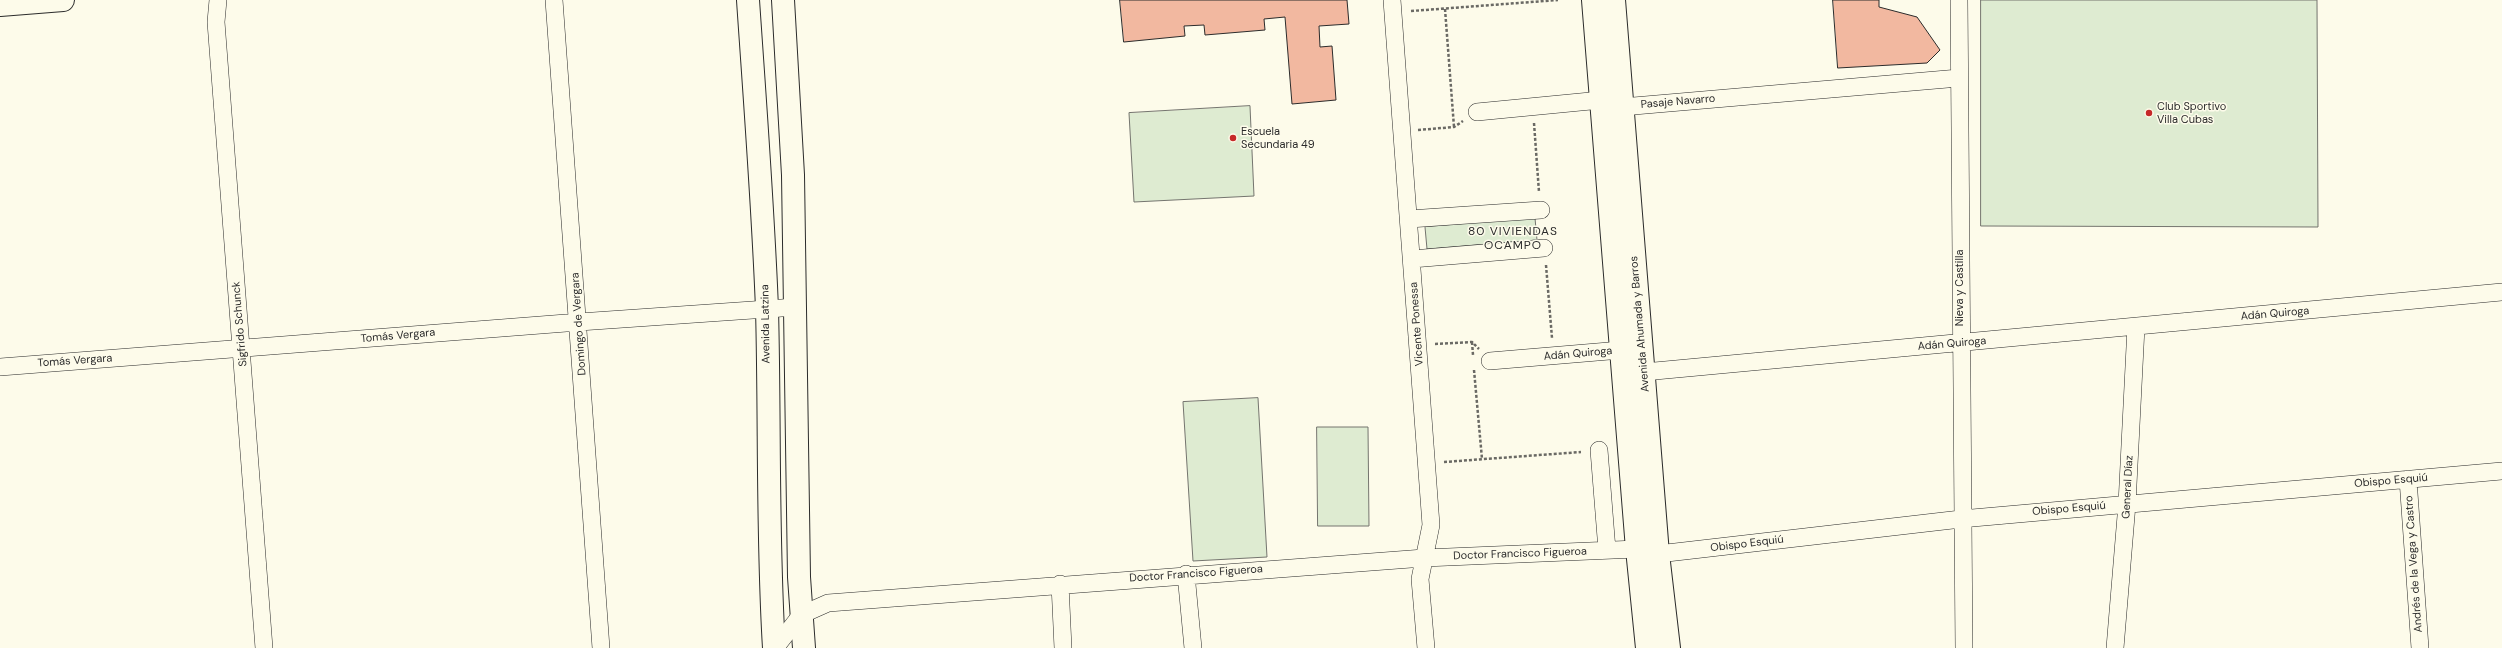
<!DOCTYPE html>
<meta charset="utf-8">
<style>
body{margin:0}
canvas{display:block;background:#fdfbea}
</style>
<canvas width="2502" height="648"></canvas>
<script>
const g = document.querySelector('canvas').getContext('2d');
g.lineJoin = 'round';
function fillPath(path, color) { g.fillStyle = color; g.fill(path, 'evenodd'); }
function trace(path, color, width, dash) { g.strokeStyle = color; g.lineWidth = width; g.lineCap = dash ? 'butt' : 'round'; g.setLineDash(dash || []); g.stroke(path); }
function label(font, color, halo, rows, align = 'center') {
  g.font = font + ' "DM Sans",sans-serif'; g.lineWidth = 3; g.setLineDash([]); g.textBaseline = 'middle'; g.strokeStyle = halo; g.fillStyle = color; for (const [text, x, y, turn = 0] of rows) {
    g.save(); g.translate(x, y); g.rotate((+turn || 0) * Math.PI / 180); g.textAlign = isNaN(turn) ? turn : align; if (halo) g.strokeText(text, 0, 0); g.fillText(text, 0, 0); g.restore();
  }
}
const green = new Path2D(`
 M1981,0H2317L2318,227L1981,226Z
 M1250,106L1254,196L1134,202L1129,113Z
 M1535,218L1537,240L1427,249L1425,227Z
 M1258,398L1267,557L1193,561L1183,402Z
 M1317,427H1368L1369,526H1318Z`);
const building = new Path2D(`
 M1120,0H1347L1349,24L1319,26L1320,47L1332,46L1336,100L1292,104L1285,17L1264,19L1265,30L1205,35L1204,25L1184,26L1185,36L1124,42Z
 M1833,0H1879V7L1917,17L1940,50L1927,63L1838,68Z`);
const path = new Path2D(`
 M1445,9L1454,127
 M1411,11L1558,0
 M1534,123L1539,192
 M1418,130L1454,127L1463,121
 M1546,265L1552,338
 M1472,342L1473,355
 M1435,344L1472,342L1479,349
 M1474,370L1482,459
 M1444,462L1581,452`);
const street = new Path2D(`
 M218,0L216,22L264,648
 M554,0L601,648
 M1392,0L1431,525L1420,579L1426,648
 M1959,0L1964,648
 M1477,112L1601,100L1622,107L1959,78
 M1409,219L1541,210
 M1412,259L1544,248
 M1490,361L1621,350L1644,372L2502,292
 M0,367L579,322L796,307
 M1599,450L1607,550
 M2408,479L2420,648
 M1186,574L1193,648
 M1060,584L1063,648
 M775,648L801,615L828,603L1424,558L1637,549L1658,554L1961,519L2502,471
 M2115,648L2127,504L2136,327`);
const secondary = new Path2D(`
 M748,0C755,103 763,206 767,309C770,422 767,535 774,648
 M783,0L793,175L799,577L804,648
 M1593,0L1637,549L1647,648
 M1614,0L1658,554L1669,648`);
const primary = new Path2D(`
 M0,5L63,0`);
const markers = [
 [2149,113,4,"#c62828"],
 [1233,138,4,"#c62828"]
];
const streetNames = [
 ["Pasaje Navarro",1678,102,-5],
 ["Nieva y Castilla",1960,288,-90],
 ["Adán Quiroga",2275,314,-5],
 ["Sigfrido Schunck",240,324,-95],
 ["Domingo de Vergara",579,324,-94],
 ["Avenida Latzina",766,324,-91],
 ["Vicente Ponessa",1417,324,-94],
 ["Avenida Ahumada y Barros",1640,324,-95],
 ["Tomás Vergara",398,336,-5],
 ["Adán Quiroga",1952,344,-5],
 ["Adán Quiroga",1578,354,-5],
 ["Tomás Vergara",75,361,-4],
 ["Obispo Esquiú",2391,481,-5],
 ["General Díaz",2128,487,-87],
 ["Obispo Esquiú",2069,509,-5],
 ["Obispo Esquiú",1747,544,-7],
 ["Doctor Francisco Figueroa",1520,554,-2],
 ["Andrés de la Vega y Castro",2414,564,-94],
 ["Doctor Francisco Figueroa",1196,574,-4]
];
const poiNames = [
 ["Club Sportivo",2157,107],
 ["Villa Cubas",2157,120],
 ["Escuela",1241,132],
 ["Secundaria 49",1241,145]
];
const neighbourhoodNames = [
 ["80 VIVIENDAS",1513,232],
 ["OCAMPO",1513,246]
];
fillPath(green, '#deebd1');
trace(green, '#74746e', 1);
fillPath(building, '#f2b8a0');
trace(building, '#2b2b2b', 1);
trace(street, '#2b2b2b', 18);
trace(secondary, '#2b2b2b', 24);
trace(primary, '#2b2b2b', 24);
trace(path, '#6a6964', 2.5, [3, 2]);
trace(street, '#fdfbea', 17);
trace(secondary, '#fdfbea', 22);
trace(primary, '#fdfbea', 22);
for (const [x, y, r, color] of markers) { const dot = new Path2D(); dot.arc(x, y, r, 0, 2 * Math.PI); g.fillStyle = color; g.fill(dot); trace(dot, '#fdfbea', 1.5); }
label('11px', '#2b2b2b', '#fdfbea', streetNames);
label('11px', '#2b2b2b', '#fdfbea', poiNames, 'left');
g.letterSpacing = '1px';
label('12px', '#2b2b2b', '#fdfbea', neighbourhoodNames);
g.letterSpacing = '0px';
</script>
